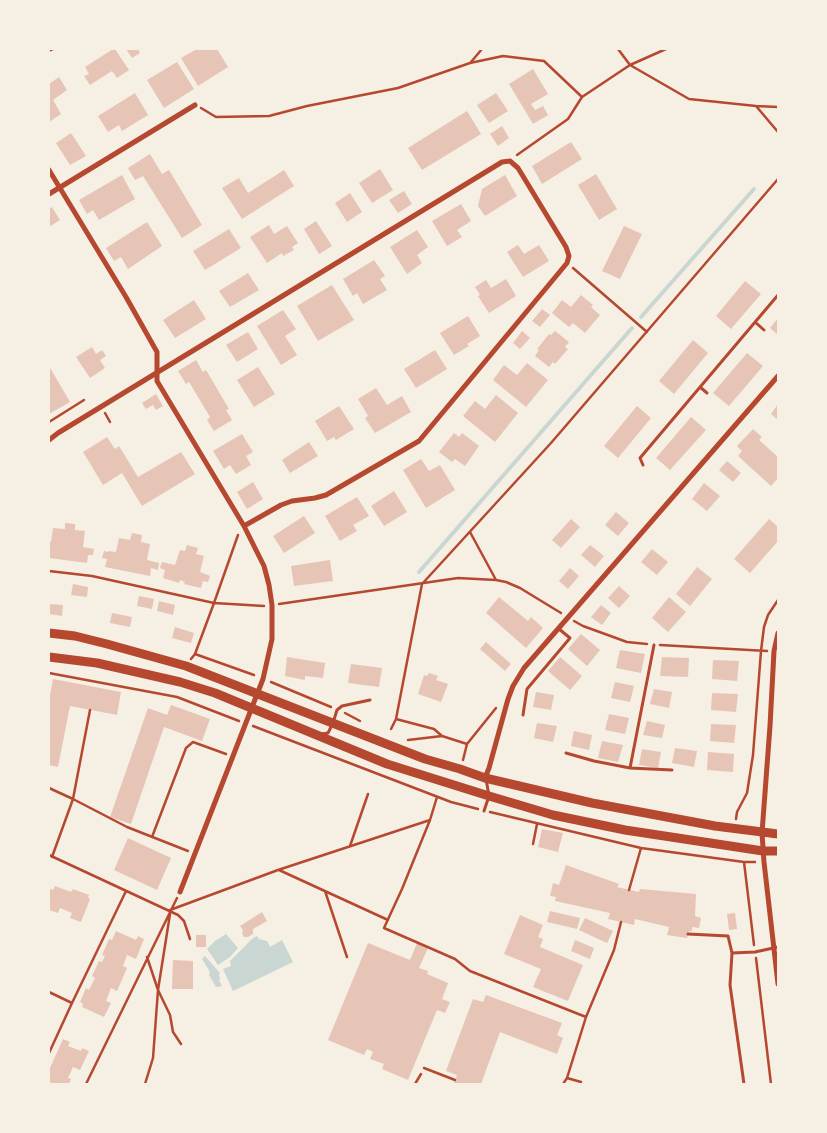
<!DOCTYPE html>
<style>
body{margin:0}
#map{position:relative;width:827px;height:1133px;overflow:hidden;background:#f6efe4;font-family:"Archivo Narrow",sans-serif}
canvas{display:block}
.frame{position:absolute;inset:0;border:50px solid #f6efe4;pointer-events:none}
</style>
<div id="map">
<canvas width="827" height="1133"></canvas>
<div class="frame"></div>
</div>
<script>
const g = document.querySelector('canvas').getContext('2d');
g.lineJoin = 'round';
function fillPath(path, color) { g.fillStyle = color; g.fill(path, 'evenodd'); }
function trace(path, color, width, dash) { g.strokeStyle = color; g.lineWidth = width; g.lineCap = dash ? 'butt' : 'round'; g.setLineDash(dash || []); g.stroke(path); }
const water = new Path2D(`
 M226,934L238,948L230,957L218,965L207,949L215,941Z
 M257,936L259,939L267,941L270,947L282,940L293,962L233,991L223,969L231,966L230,961L252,939Z
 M205,956L220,973L219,975L220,979L219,980L222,986L216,987L209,975L210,972L202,959Z`);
const stream = new Path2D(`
 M641,317L754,189
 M419,572L632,328`);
const building = new Path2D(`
 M113,49H115L129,70L117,78L112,71L90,85L84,76L89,74L85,67Z
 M126,49H138L140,53L132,58Z
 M197,49H217L228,67L198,86L181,58Z
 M177,62L194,89L164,108L147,80Z
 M533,69L548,94L531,104L535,110L543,106L548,115L533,124L509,84Z
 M59,77L67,90L53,100L61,114L49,122V84Z
 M135,93L148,115L122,131L119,125L108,132L98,116Z
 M496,93L508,111L489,123L477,105Z
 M467,111L481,134L422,170L408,148Z
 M502,126L509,138L498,146L490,134Z
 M71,133L86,156L70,165L56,143Z
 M571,142L582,159L542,184L532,166Z
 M150,154L162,174L169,170L202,225L182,238L143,176L135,180L128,168Z
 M380,169L393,190L372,203L359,183Z
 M284,170L294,186L242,219L222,188L239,178L248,193Z
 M596,174L617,209L599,220L578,185Z
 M122,175L135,199L99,220L93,210L87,214L79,200Z
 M505,175L517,196L485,216L478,206L482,189Z
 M404,191L412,204L398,213L389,200Z
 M350,193L362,212L347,222L335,203Z
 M461,204L471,221L457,230L462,237L447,246L432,221Z
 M52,207L60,220L49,227V209Z
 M316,221L332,246L319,254L304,229Z
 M147,222L162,246L128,269L121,257L114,261L106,248Z
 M269,225L274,234L287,226L298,243L292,247L294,250L283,256L282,253L267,263L250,237Z
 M624,226L642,234L620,279L602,271Z
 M229,229L241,248L205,270L193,251Z
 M417,230L428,247L417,255L422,263L407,274L390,247Z
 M518,245L524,254L539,245L549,261L523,277L507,252Z
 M374,260L385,276L380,279L387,290L363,304L357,293L353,296L343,279Z
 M248,273L259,290L230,307L219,291Z
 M506,279L516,296L489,313L478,296L480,295L475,287L486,280L491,288Z
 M745,281L761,294L731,329L716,316Z
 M332,285L354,320L318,341L297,306Z
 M581,295L593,305L591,307L600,315L585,333L573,323L569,327L552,313L562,300L571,307Z
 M194,300L206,319L175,338L163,320Z
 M542,309L550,315L540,327L532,321Z
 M283,310L296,329L285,336L297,355L281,365L257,326Z
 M468,316L480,336L467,344L469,346L454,355L440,333Z
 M778,318V335L770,328Z
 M522,331L530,338L520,349L513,343Z
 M555,331L569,342L565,347L568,349L555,364L553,362L549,367L535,356L539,350L537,349L549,334L551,335Z
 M248,332L258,349L237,362L226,345Z
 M693,340L708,353L674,394L659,381Z
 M92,347L96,354L102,350L106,356L100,360L105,368L90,378L76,357Z
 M435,350L447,369L416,388L404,369Z
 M747,353L763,366L729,406L713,393Z
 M196,360L203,372L206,370L229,409L226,410L232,420L214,431L207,420L210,417L189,382L186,384L178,371Z
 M527,363L548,380L526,407L493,380L504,365L517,375Z
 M49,366L70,402L49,414Z
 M258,367L275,394L254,407L237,380Z
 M376,388L387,405L402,396L411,412L375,433L365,418L368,416L358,399Z
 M156,394L163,406L156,410L153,405L146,409L142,403Z
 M496,395L518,413L495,442L463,416L475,401L485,409Z
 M778,404V420L771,414Z
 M339,406L354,429L336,440L334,437L327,441L315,421Z
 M637,406L651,418L618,458L604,446Z
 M691,417L706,430L670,470L656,458Z
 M753,429L762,437L759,440L778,457V478L771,486L738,456L742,451L737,446Z
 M454,433L459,437L462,433L479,446L465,466L455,459L452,462L439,452Z
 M242,434L253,452L246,456L251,465L236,474L230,465L224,469L213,451Z
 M107,437L115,449L119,446L138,477L181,452L195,474L142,506L122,473L103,485L83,452Z
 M309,442L318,456L290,473L282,460Z
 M421,459L429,471L440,465L455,490L426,508L403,470Z
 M727,461L741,473L733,482L719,470Z
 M253,482L263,499L247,509L237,492Z
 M704,483L720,496L707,511L692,499Z
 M394,491L407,512L384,526L371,506Z
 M357,497L369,516L353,525L357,531L340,541L325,516Z
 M616,512L629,523L618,536L605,525Z
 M304,516L315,533L284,553L273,536Z
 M571,519L580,527L561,548L552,540Z
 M769,519L778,527V541L750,573L734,559Z
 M65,523L75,524V530L85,531L83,547L94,549L93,555H88L87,563L49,558V542H51L53,528L65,529Z
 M132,533L142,535L141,542L150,544L147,560L159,563L158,570L151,568L150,576L105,567L107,559L102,558L104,551L108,552L109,551L116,552L119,538L130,540Z
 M187,545L198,548L196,554L204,556L200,572L210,576L208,582L203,581L201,588L184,584L185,582L180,580L179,583L163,578L165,570L160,568L162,562L175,565L180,550L185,551Z
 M590,545L604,556L595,567L581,555Z
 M652,549L668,562L657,575L641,562Z
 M330,560L333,581L294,586L291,566Z
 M697,567L712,579L690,606L676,594Z
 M570,568L579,576L568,589L559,581Z
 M73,584L88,587L87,597L71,595Z
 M619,586L630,596L619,608L608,598Z
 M139,596L154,599L152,609L137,606Z
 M499,597L528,621L531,617L543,628L526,648L486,613Z
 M669,597L686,612L668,632L652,618Z
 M159,601L175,605L173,615L157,611Z
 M49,604L63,605L62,616L49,614Z
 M601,605L611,613L602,625L591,617Z
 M112,613L132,617L130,627L110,623Z
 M175,627L194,633L191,643L172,638Z
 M581,634L600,650L587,666L568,649Z
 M486,642L511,664L505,671L480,649Z
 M620,650L645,654L641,673L616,668Z
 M287,657L325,663L323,678L305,676V680L285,676Z
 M560,657L582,676L570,690L548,671Z
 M662,657L689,658L688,677L660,676Z
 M713,660L739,661L737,681L712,679Z
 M351,664L382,668L379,687L348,683Z
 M429,673L438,676L436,680L448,684L441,702L418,694L424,675L427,676Z
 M53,679L121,692L117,715L70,706L58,767L49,765V701Z
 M615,682L634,686L630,702L611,698Z
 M654,689L672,692L669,708L650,704Z
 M536,692L554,695L551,710L533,707Z
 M712,693L738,694L736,712L711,710Z
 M171,705L210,719L202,741L164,727L131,824L110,817L148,708L167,715Z
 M609,714L629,718L625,734L605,730Z
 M647,721L665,725L662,738L643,735Z
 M537,723L557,726L553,742L534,738Z
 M711,724L736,725L734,743L710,741Z
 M574,731L592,735L589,750L571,746Z
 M602,741L623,745L618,762L598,758Z
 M675,748L697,751L694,767L672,763Z
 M642,749L661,752L658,768L639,765Z
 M708,752L734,754L733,772L707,770Z
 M542,829L563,833L558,852L538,847Z
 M128,838L171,858L157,890L114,870Z
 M566,865L619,884L617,887L639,892L640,889L696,894L695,916L701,918L699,928L692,927V931H689L687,938L667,935L669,927L635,919L634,925L608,919L610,913L555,901L556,897L550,896L553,883L559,885Z
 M55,886L71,892L73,889L89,895L88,898L90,899L81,922L70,918L72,913L60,908L58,913L49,910V888L53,890Z
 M550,911L580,918L577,929L547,922Z
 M262,912L267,921L253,929V934L248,937H244L242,933L243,930L240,926Z
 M735,913L737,929L729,930L727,914Z
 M520,915L543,925L538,937L543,939L540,947L583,965L568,1001L533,987L541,969L504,954Z
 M585,918L613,931L607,943L579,930Z
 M116,931L136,940L138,936L144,939L136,959L127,955L123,966L127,968L117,991L111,988L106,1001L111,1003L104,1017L82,1007L83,1004L80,1002L86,988L89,990L95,978L92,976L99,961L102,962L105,956L102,955L109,939L112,940Z
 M196,935H206V947H196Z
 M575,940L594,948L590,959L571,951Z
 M368,943L410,960L417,943L428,948L419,968L428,971L427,974L448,983L442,999L450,1002L445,1013L437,1010L408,1080L382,1069L384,1064L370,1059L373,1052L367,1049L364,1055L328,1040Z
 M173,960L193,961V989H172Z
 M486,995L562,1023L557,1035L563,1038L557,1054L500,1032L481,1084H457L454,1083L457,1075L446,1071L473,999L483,1002Z
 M63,1039L70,1042L68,1046L81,1051L82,1048L89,1051L80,1070L73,1067L68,1078L71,1079L69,1084H49V1067L50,1068Z`);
const path = new Path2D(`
 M618,49L630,65L689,99L756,106L778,132
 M49,51L53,49
 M471,62L482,49
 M756,106L778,107
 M201,108L216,117L269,116L307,106L398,88L470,63L503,56L544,61L582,97
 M517,155L568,119L582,97L630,65L666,49
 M573,268L647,332
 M105,413L110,422
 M49,422L84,400
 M470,532L496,580
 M49,571L92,576L214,603L264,606
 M279,604L458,578L496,580L506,582L520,588L561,613
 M574,621L583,626L627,642L647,644
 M660,645L767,651
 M195,654L254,675
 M191,659L195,654L214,603L238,535
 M49,673L177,697L239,721
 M271,682L331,707
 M345,713L360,721
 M396,719L434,729L442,736
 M253,726L451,802L478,809
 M391,729L396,719L422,584L551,443L778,179
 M408,740L442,736L467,744
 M463,760L467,744L496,708
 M49,788L73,799L90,710
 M490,812L641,848L744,862H755
 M736,819L737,812L747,793L753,755L761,651L764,627L768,615L778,600
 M430,820L402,889L384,928L455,959L470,971L586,1017
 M152,837L186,748L193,742L226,754
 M533,844L537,824
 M350,846L368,794
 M49,855L178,915L184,921L190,939
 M52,857L73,799L127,827L188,851
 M744,862L754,945
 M279,870L388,920
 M629,890L641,848
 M325,891L347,957
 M170,910L278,870L430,820L437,797
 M170,914L158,990L170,1015L173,1032L181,1044
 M756,958L771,1084
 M49,992L72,1003L49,1053
 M72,1003L126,891
 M424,1068L455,1080
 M567,1078L586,1017L614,950L621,922
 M86,1084L177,898
 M145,1084L153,1058L158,990L147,957
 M415,1084L421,1074
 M563,1084L567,1078L581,1082`);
const service = new Path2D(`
 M755,322L764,330
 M700,387L707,393
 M643,465L640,458L778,295
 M654,645L630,768L672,770
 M523,715L527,689L570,638L559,629
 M322,734L328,733L333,723L337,710L342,706L370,700
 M566,753L594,761L630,768
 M484,811L489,796L486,779
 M688,934L728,936L732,953
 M744,1084L730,985L732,953L755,952L778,947`);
const minor = new Path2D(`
 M49,170L126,297L157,352V381L244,526L264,566L269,585L272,605V639L263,679L180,892
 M49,194L195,105
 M49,440L58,433L502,162L510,161L518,168L566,247L569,256L567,263L419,441L326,495L315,498L292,501L281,505L244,526
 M778,633L774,651L770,726L762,833L764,862L778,984
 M485,778L489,768L508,699L513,686L524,668L778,376`);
const secondary = new Path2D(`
 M49,633L75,636L107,644L186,666L425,759L460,769L485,778L592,803L715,826L778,834
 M49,657L97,663L180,682L215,693L387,764L489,796L553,815L625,830L763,851H778`);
fillPath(water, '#c9d6d2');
trace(stream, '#c9d6d2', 4);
fillPath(building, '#e6c5b7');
trace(path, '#b5482f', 2.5);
trace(service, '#b5482f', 3);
trace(minor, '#b5482f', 5);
trace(secondary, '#b5482f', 9);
</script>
